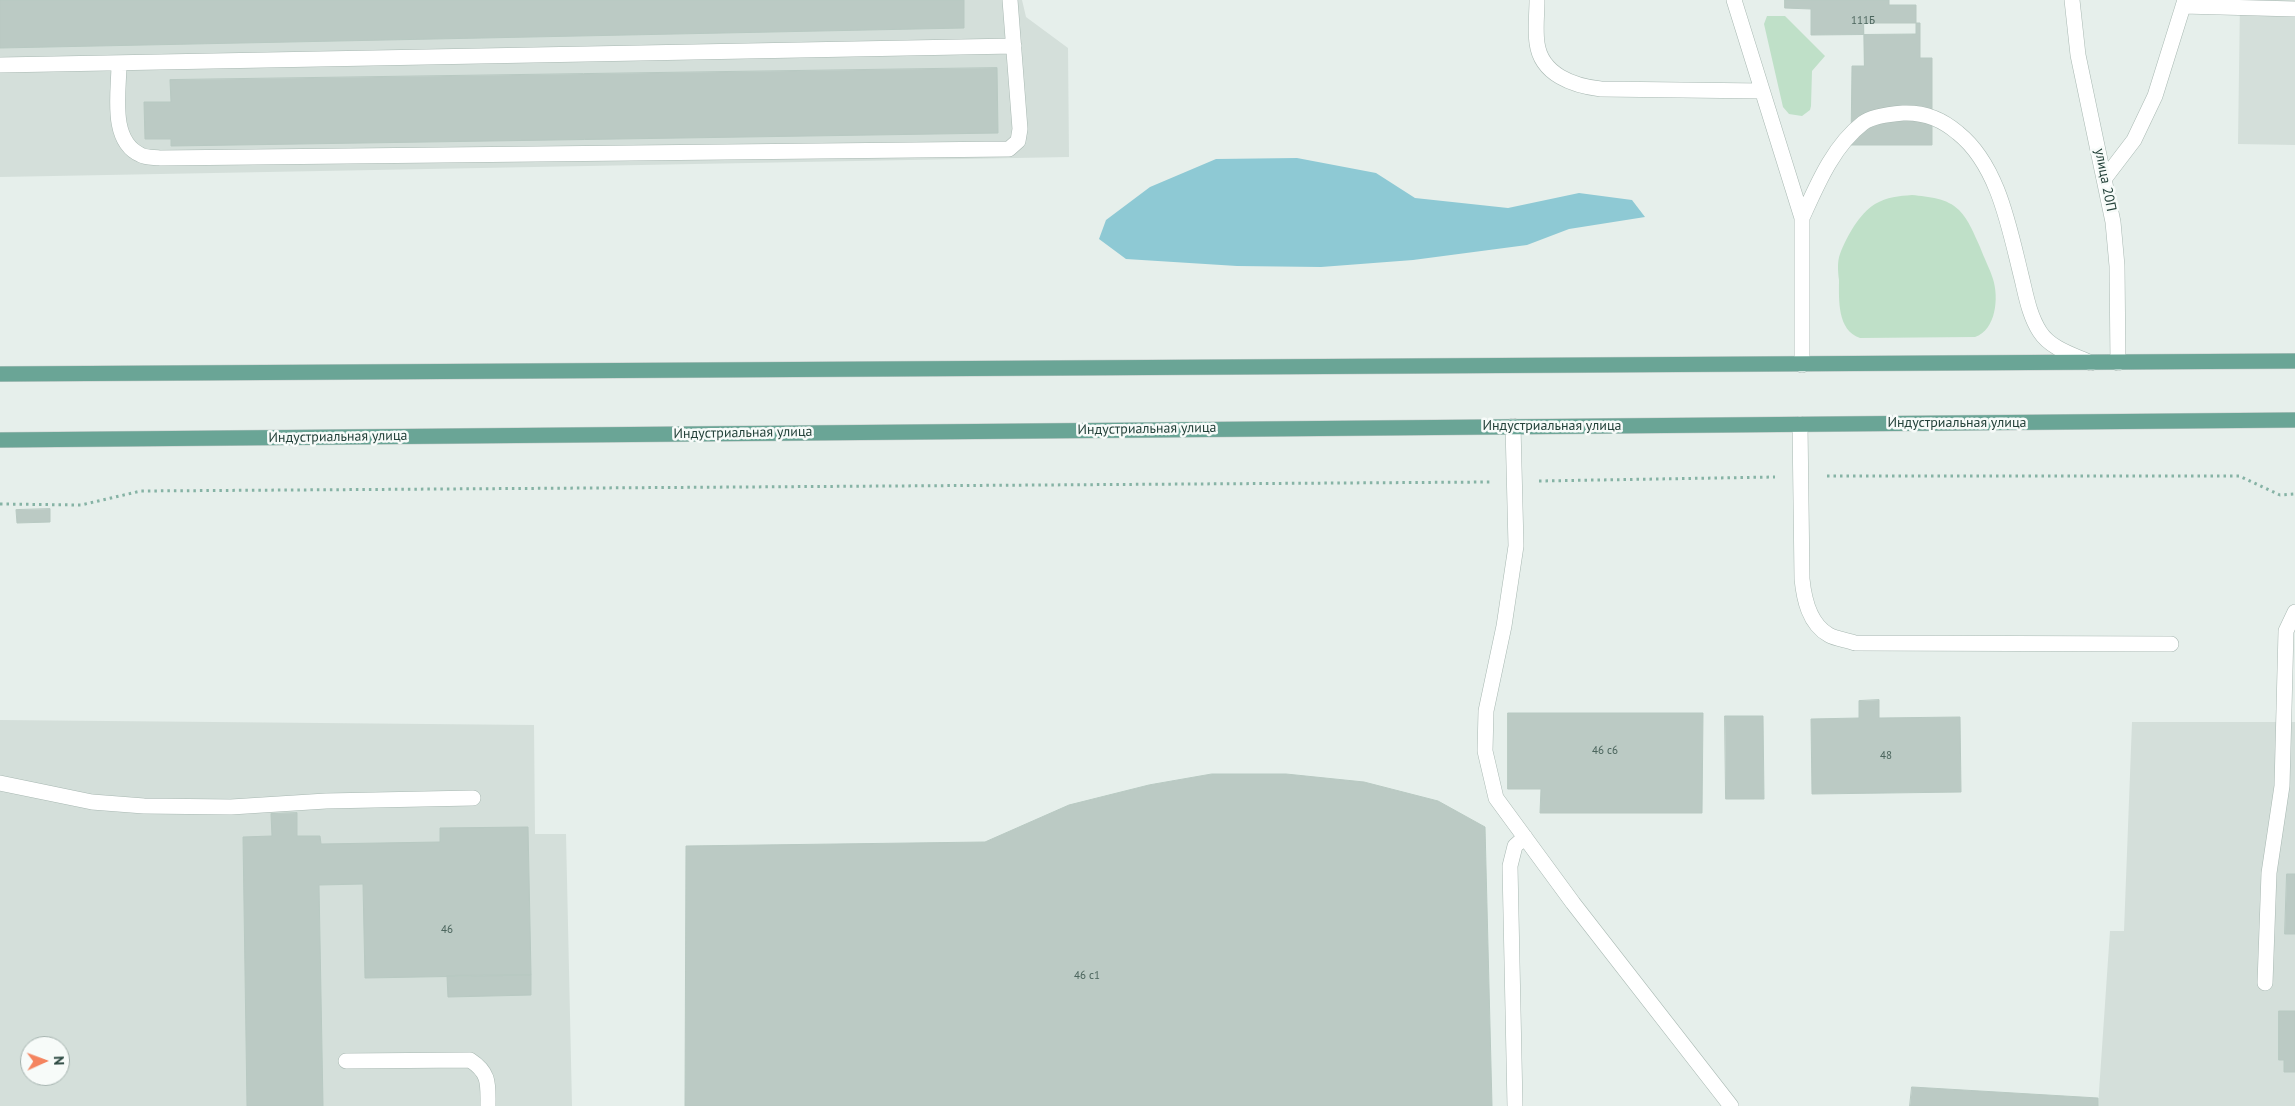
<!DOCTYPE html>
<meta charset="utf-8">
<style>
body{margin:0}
#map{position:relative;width:2295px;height:1106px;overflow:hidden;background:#e6efeb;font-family:"PT Sans",sans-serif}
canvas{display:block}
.north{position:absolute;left:20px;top:1036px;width:50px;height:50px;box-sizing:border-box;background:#f7fbf9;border:1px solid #a3b1ad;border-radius:50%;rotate:88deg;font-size:14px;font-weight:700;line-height:20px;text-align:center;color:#24423a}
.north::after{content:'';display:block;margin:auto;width:18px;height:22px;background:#f4845f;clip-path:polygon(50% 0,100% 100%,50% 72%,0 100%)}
</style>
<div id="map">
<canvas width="2295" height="1106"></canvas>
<div class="north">N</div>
</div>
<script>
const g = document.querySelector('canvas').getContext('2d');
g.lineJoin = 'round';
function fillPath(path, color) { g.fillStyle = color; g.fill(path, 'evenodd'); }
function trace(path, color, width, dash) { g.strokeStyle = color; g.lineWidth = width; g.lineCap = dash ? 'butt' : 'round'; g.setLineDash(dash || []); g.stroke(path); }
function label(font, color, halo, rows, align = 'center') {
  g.font = font + ' "PT Sans",sans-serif'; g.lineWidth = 5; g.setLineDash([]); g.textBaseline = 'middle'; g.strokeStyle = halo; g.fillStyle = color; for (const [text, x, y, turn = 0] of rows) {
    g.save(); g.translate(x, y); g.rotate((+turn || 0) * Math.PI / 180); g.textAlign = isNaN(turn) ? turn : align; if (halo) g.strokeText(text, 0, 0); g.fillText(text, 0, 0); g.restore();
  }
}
const built = new Path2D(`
 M0,0H1022L1026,17L1068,48L1069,157L0,177Z
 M2240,0H2295V145L2238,144Z
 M0,720L534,725L535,834H566L572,1106H0ZM30,1046H60V1076H30Z
 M2132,722H2295V1106H2098L2110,931H2124Z`);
const green = new Path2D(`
 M1767,16H1785L1825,56L1812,71L1811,106L1810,110L1802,116L1789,114L1783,107L1764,24Z
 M1912,195C1929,197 1947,198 1959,210C1969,220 1974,234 1980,247C1984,258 1990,269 1993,279C1999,298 1996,330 1975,337L1860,338C1837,330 1839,300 1839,280C1838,272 1837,262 1840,254C1847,236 1859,214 1875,204C1887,197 1899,196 1912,195Z`);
const water = new Path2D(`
 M1297,158L1376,173L1415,198L1508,208L1579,193L1632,200L1645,217L1569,229L1527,245L1413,260L1321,267L1237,266L1126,259L1099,239L1106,220L1150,187L1216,159Z`);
const building = new Path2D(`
 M0,0H964V28L0,48Z
 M1785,0H1889V5H1916V34L1811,35V9L1785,8Z
 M1864,23H1920V58H1932V145H1851L1852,66H1864Z
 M997,68L998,133L171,146V139H145L144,102H171L170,80Z
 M50,509V522L17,523L16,510Z
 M1879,700V718L1960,717L1961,792L1812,794L1811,719L1859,718V701Z
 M1508,713H1703L1702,813H1540L1541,789H1508Z
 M1725,716H1763L1764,799H1726Z
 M1212,774H1286L1364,782L1438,801L1485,827L1492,1106H685L686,846L985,842L1069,805L1149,785Z
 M297,813V836H320L321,844L440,842V828L528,827L531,975L365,978L363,884L319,885L323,1106H247L243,837L272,836L271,814Z
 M2287,874H2295V934H2285Z
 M531,975V995L448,997L447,976Z
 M2279,1011H2295V1072H2284V1060H2279Z
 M1912,1087L2098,1098V1106H1910Z`);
const path = new Path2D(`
 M1827,476H2239L2280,495L2295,494
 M1539,481L1775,477
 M0,504L81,505L141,491L1490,482`);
const minor = new Path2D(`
 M1537,0C1537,14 1535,29 1537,43C1541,75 1574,86 1601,89L1762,91
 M1734,0L1802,218V365
 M2072,0L2078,55L2113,222L2117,266L2118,363
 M2183,6L2295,9
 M119,64C119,92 109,141 141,155C146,158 155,157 160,158L1009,149L1018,141L1020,129L1010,0
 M0,65L1014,46
 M2105,178L2134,140L2155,96L2185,0
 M1802,218C1817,185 1833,146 1863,123C1872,116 1891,114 1903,113C1925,112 1942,119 1958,133C1998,165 2009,227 2021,275C2026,295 2029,315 2040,332C2051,349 2074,355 2091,363
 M1800,424L1802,579C1804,599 1809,624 1829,635C1836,639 1847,640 1855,643L2171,644
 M1513,426L1516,546L1504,626L1486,711L1485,751L1496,798L1573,903L1731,1106
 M0,783L92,802L144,806L231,807L326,801L473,798
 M2265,983L2269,873L2282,786L2286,631L2295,612
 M346,1061L470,1060C490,1073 488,1084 488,1106
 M1515,1106L1510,866L1515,846L1525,837`);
const major = new Path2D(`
 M0,374L2295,361
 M0,440L2295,420`);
const numberNames = [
 ["111Б",1863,21],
 ["46 с6",1605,751],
 ["48",1886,756],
 ["46",447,930],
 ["46 с1",1087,976]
];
const streetNames = [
 ["улица 20П",2105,180,79],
 ["Индустриальная улица",1957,423],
 ["Индустриальная улица",1552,426],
 ["Индустриальная улица",1147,429,-1],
 ["Индустриальная улица",743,433,-1],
 ["Индустриальная улица",338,437,-1]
];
fillPath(built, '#d4dfda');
fillPath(green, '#bfe0c8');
fillPath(water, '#8ec9d4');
fillPath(building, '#bbcac4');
trace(building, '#b8c9c2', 1);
trace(minor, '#a8b8b2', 16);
trace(major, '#c2cac8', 16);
trace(path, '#86b3a5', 3, [2.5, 4]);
trace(minor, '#fff', 15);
trace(major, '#6aa596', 15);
label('11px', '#4a645c', null, numberNames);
label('14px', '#24423a', '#f7fbf9', streetNames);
</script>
